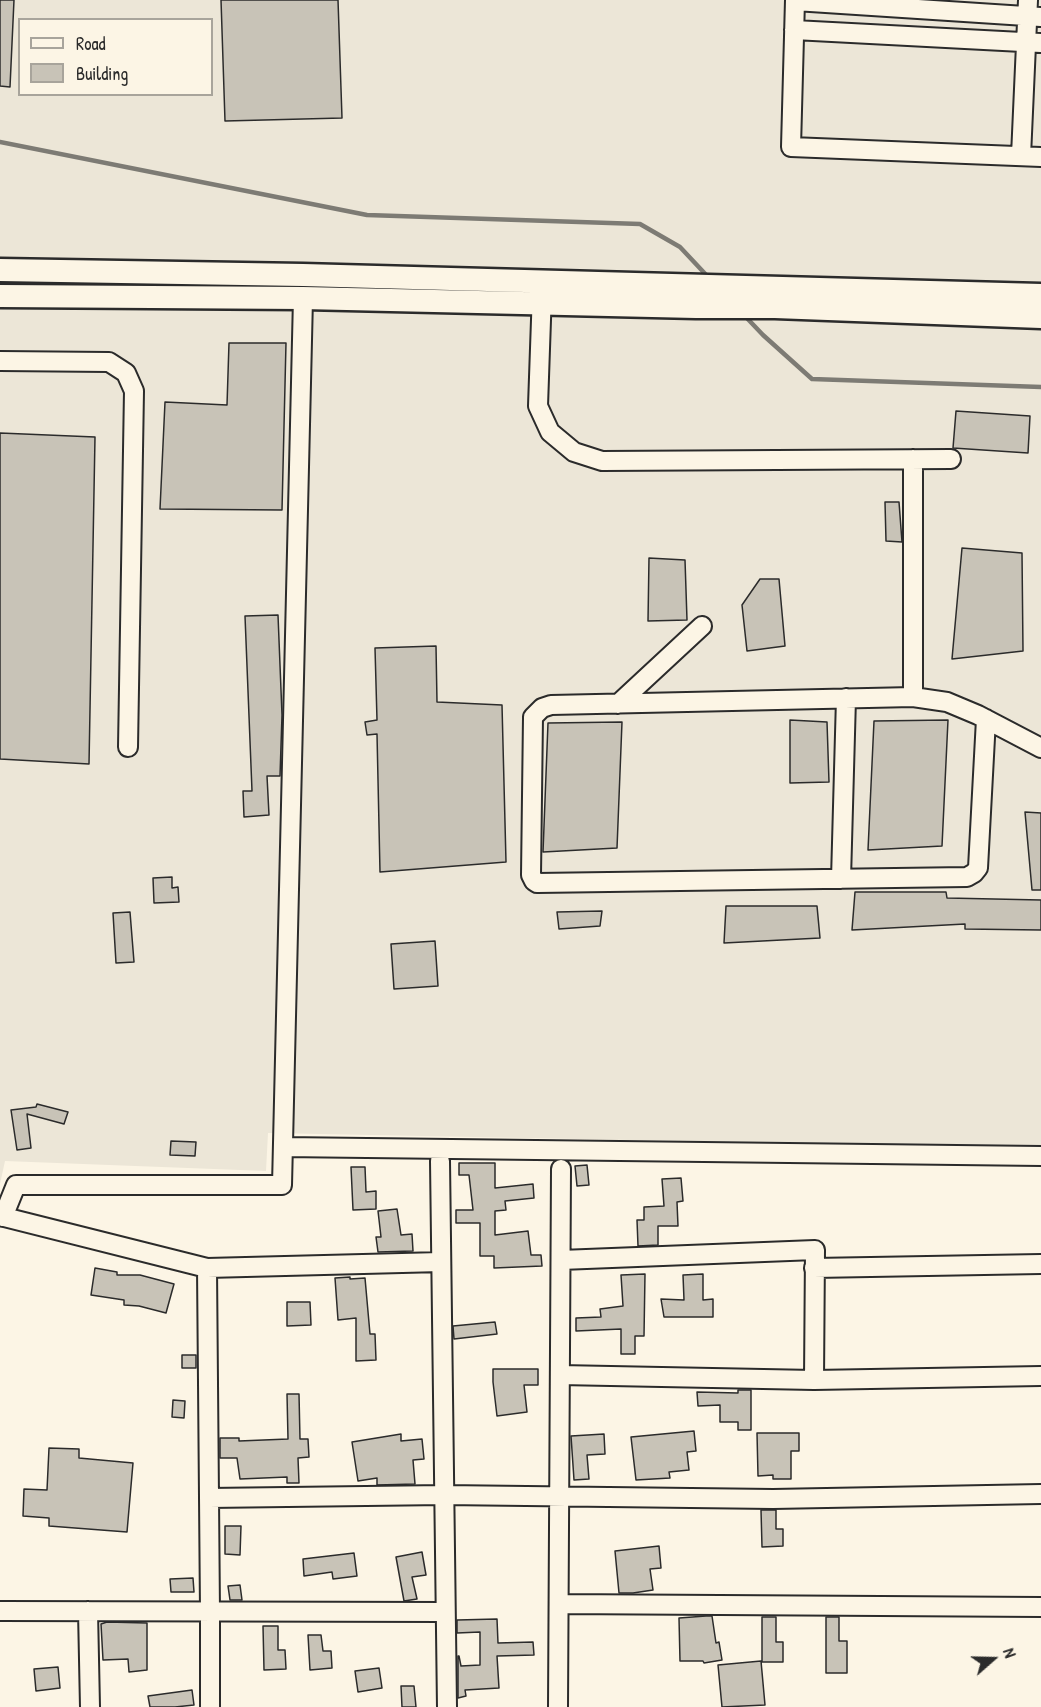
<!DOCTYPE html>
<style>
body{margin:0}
#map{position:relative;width:1041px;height:1707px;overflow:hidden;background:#fcf5e5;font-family:"Patrick Hand",sans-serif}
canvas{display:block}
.legend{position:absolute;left:18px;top:18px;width:195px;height:78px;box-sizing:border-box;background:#fcf5e5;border:2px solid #a8a49b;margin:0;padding:8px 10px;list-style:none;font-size:18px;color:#2b2b2b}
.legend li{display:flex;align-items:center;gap:12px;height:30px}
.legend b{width:30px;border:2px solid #a8a49b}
.north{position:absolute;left:963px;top:1629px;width:60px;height:60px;-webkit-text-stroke:4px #fcf5e5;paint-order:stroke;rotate:70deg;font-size:16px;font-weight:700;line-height:24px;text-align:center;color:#2b2b2b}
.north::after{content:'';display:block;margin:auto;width:21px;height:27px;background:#2b2b2b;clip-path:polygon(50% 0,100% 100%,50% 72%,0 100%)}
</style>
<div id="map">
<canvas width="1041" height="1707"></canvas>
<ul class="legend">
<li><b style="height:8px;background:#fcf5e5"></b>Road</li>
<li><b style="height:16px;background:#c8c3b7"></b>Building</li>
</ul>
<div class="north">N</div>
</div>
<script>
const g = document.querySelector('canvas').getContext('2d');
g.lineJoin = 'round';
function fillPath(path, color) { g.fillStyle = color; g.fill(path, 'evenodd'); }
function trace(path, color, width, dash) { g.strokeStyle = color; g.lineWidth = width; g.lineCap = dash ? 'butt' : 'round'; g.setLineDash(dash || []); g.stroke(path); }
const built = new Path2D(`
 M0,0H1041V1148L268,1133L266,1171L5,1161L0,1184ZM20,20H212V94H20Z`);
const stream = new Path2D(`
 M0,142L367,215L640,224L680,247L710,279
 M743,314L763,335L812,379L1041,387`);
const building = new Path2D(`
 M0,0H14L10,87L0,86Z
 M221,0H338L342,118L225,121Z
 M229,343H286L282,510L160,509L165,402L227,405Z
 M956,411L1030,416L1028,453L953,448Z
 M0,433L95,437L89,764L0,759Z
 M885,502H899L902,542L886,541Z
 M962,548L1022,553L1023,651L952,659Z
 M649,558L685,560L687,620L648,621Z
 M760,579H779L785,646L747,651L742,605Z
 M278,615L282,715L280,776H267L269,815L244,817L243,791H252L245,616Z
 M436,646L437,702L502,705L506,862L380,872L377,734L367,735L365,722L377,720L375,648Z
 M790,720L827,722L829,782L790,783Z
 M948,720L942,846L868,850L874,721Z
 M622,722L617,848L543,852L548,723Z
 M1025,812L1041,813V890H1032Z
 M172,877V888L178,887L179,902L154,903L153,878Z
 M855,892H946L947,898L1041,900V930L965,929V924L852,930Z
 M726,906H817L820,938L724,943Z
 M602,911L600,926L559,929L557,912Z
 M130,912L134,962L116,963L113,913Z
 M435,941L438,986L394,989L391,944Z
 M37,1104L68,1112L64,1124L27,1114L31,1148L17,1150L11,1110L36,1107Z
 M171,1141L196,1142L195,1156L170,1155Z
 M459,1163H495V1188L533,1184L534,1198L505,1201L506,1210L495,1211V1235L528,1231L531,1255H541L542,1266L494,1268V1256H480V1223H456V1210H473L469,1175H459Z
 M587,1165L589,1185L577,1186L575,1166Z
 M351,1167H365L366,1192L376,1191V1209L353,1210Z
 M681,1178L683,1201L677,1202L678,1226H658V1245L638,1246L637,1220H644V1207L664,1206L662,1179Z
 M397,1209L401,1235L412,1234L413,1251L378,1252L376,1237H381L378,1211Z
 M95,1268L117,1272V1275H140L174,1284L166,1313L139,1306L124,1305V1300L91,1295Z
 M645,1274L644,1336H635V1354H621V1329L576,1331V1318L601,1317L600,1309L623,1306L621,1275Z
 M703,1274V1300L713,1299V1317H664L661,1299L684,1300L683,1275Z
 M350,1277V1279L365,1278L370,1334H375L376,1360L356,1361V1318L338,1320L335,1278Z
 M287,1302H310L311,1325L287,1326Z
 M495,1322L497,1334L454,1339L453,1326Z
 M182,1355H196V1368H182Z
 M493,1369H538V1385H524L527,1412L497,1416L493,1382Z
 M738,1390H751V1430H738V1422H720V1405L698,1406L697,1392L738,1393Z
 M287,1394H299L300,1439H308L309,1457L298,1458L299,1483H287V1477L240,1479L237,1458H220V1438H239V1441L288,1439Z
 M173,1400L185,1401L184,1418L172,1417Z
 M694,1431L696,1451L687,1452L689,1470L669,1472L670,1478L636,1480L631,1437Z
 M757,1433H799V1451H791V1479H773V1475L758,1476Z
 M401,1434V1441L422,1439L424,1459L413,1460L415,1484L377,1485V1478L358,1481L352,1442Z
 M604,1434L605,1454L587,1455L589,1479L574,1480L571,1436Z
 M49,1448L79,1449V1458L133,1463L127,1532L49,1526V1518L23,1516L24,1489L47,1490Z
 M761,1510H776V1529H783V1546L762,1547Z
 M225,1526H241L240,1555L225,1554Z
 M659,1546L661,1568L650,1569L653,1590L633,1593H619L615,1551Z
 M422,1552L426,1575L412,1577L417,1599L404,1601L396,1557Z
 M354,1553L357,1576L333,1579L332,1572L304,1576L303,1559Z
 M193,1578L194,1592H171L170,1579Z
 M240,1585L242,1600H230L228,1586Z
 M706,1616H712L716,1643L719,1642L722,1660L704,1663L703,1661H680L679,1618Z
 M762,1617H776V1642H783V1662H762Z
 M826,1617H839V1641H847V1673H826Z
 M497,1619L498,1643L533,1642L534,1655L497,1656L499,1688L465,1690L466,1696L458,1698V1656H459L461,1666L480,1665V1632L457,1633V1620Z
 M107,1622L147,1623V1670L129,1672L128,1659L103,1660L101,1624Z
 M263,1626H278V1650H285L286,1669L264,1670Z
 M308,1635H321L323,1651H331L332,1668L310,1670Z
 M761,1661L765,1705L722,1707L718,1665Z
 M58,1667L60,1688L36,1691L34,1669Z
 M379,1668L382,1688L358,1692L355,1671Z
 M401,1686H414L416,1707H402Z
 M192,1690L194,1705L175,1707H150L148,1696Z`);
const minor = new Path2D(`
 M795,0L791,147L1041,157
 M795,1L1041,17
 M794,30L1041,43
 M1021,156L1028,0
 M542,291L538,406L550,432L574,452L602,461L951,459
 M0,361L109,362L126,373L134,391L128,747
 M913,459V697
 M618,704L702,626
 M986,719L978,868L974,873L967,877L537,883L534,881L531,875L533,717L542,708L551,705L913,697L947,702L978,715L1041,748
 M841,879L846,698
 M283,1147L1041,1156
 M440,1161L447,1707
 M0,1216L207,1268L441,1262
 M3,1217L16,1185H282L303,298
 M561,1260L815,1250L814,1380
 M207,1268L210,1612V1707
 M814,1268L1041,1264
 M560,1375L814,1380L1041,1376
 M209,1498L444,1495L773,1499L1041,1494
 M559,1604L1041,1607
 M0,1611L445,1612
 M88,1611L90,1707
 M558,1707L561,1169`);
const major = new Path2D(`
 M0,270L303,275L1041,295
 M0,296L303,298L696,307H775L1041,317`);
fillPath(built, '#ece6d7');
trace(stream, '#7d7b74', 4.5);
fillPath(building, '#c8c3b7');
trace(building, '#2b2b2b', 1.5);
trace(minor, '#2b2b2b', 22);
trace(major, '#2b2b2b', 27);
trace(minor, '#fcf5e5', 18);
trace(major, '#fcf5e5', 22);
</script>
